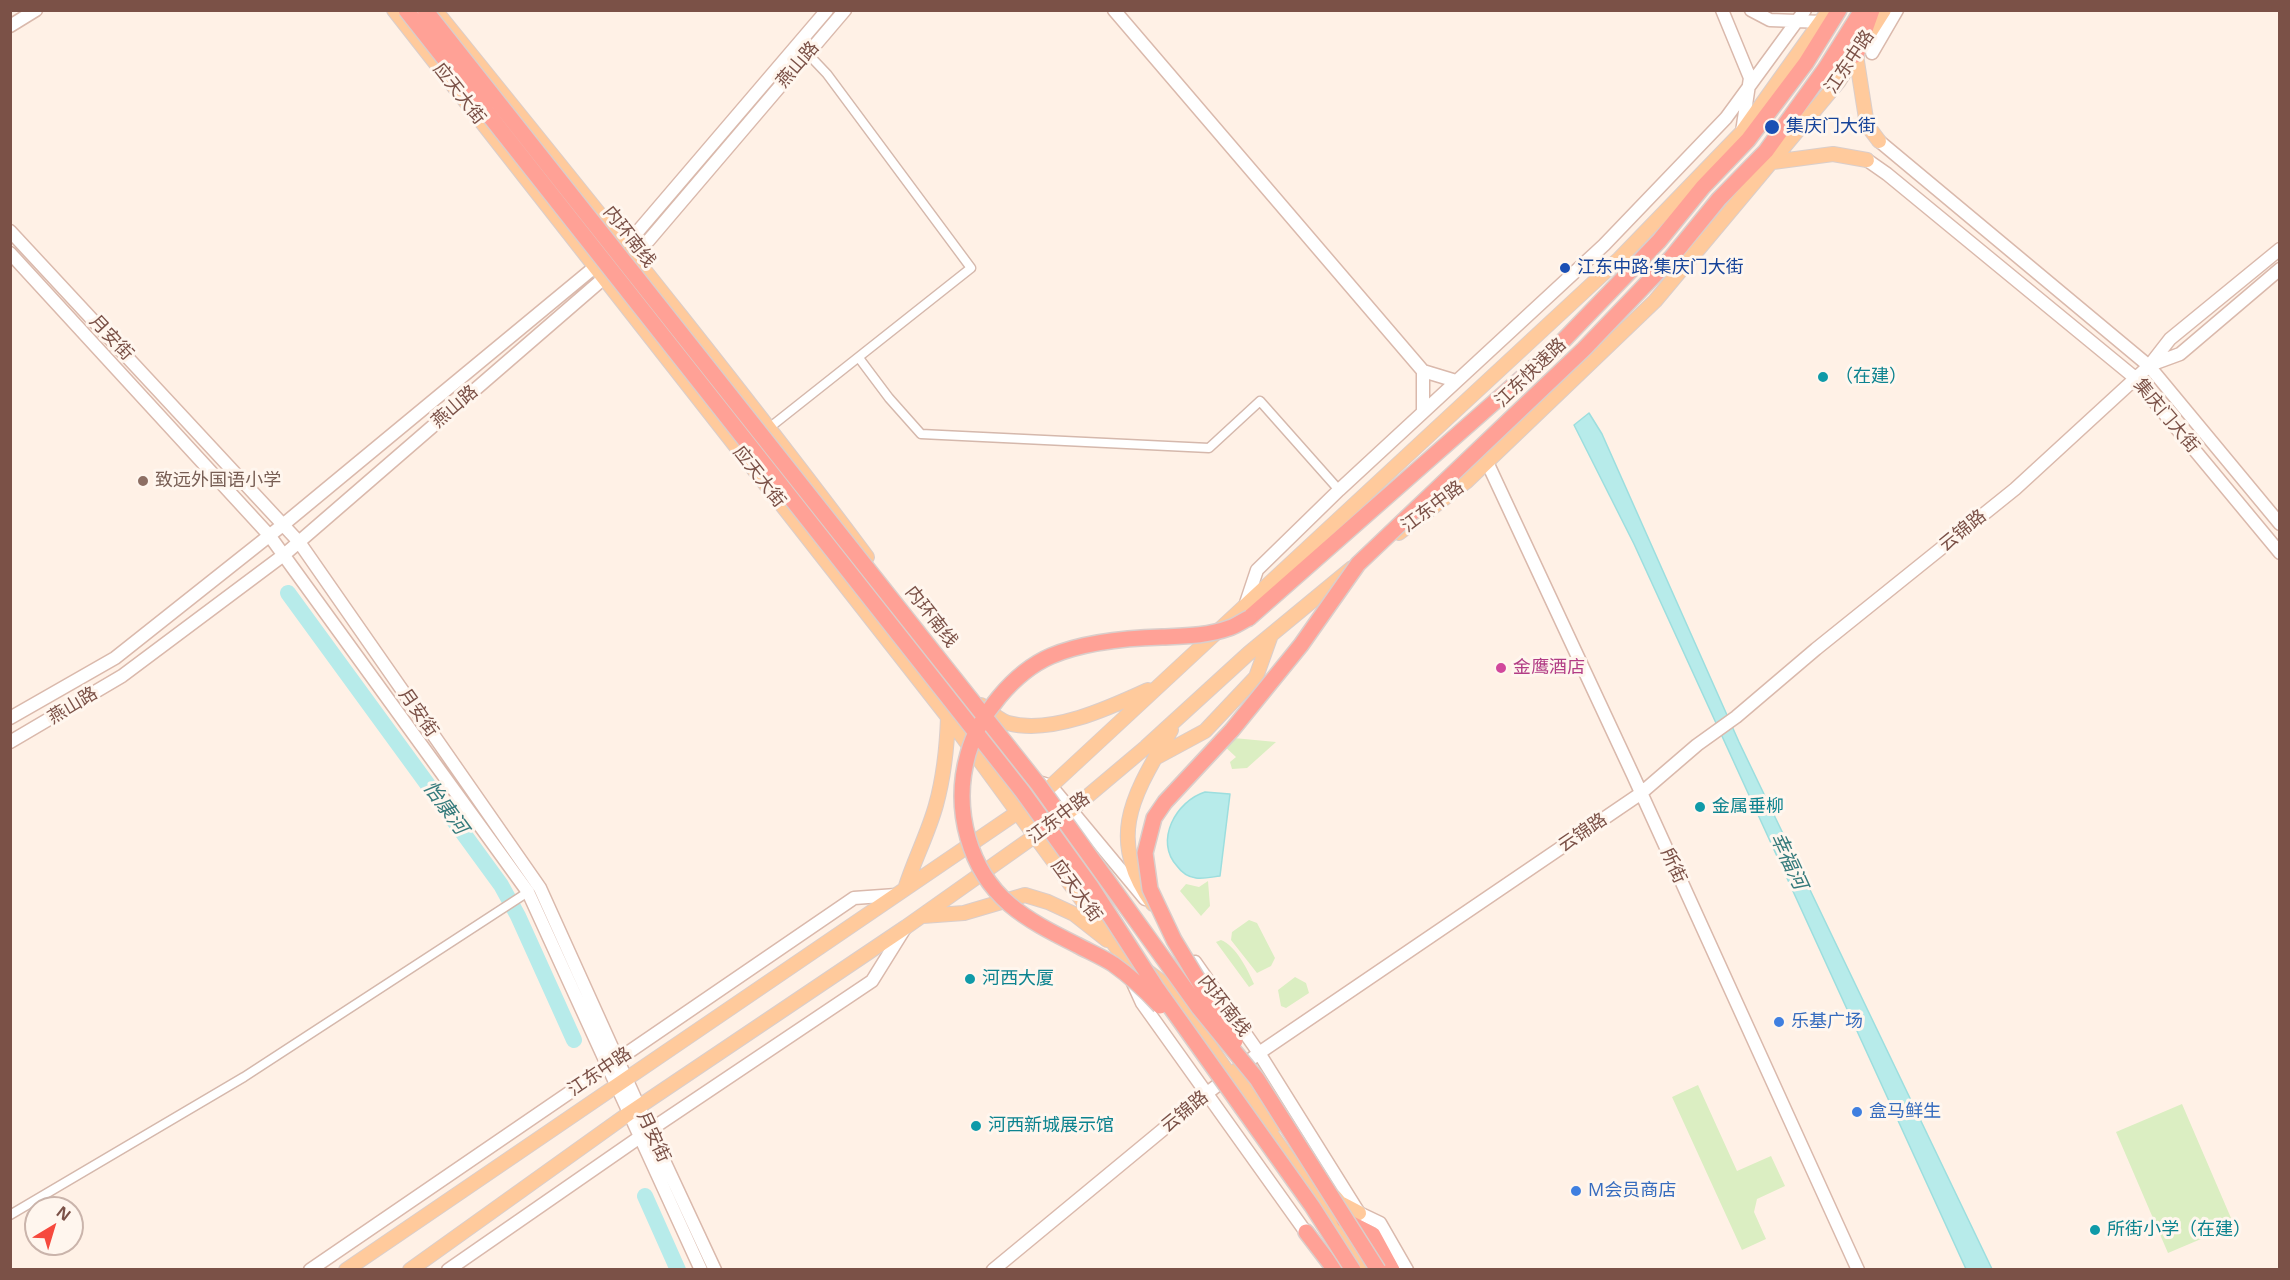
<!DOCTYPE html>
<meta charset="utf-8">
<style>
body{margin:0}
#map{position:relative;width:2290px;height:1280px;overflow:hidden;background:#fff1e6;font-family:"Open Sans",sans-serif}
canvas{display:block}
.frame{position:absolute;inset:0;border:12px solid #7b5147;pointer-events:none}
.north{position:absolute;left:24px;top:1196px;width:60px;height:60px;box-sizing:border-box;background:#fff6ee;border:2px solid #cab4ab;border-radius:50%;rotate:38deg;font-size:16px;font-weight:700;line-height:24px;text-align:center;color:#7b5147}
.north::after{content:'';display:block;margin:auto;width:21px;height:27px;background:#f6493d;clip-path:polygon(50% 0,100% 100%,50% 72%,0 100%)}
</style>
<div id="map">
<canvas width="2290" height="1280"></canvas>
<div class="frame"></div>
<div class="north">N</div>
</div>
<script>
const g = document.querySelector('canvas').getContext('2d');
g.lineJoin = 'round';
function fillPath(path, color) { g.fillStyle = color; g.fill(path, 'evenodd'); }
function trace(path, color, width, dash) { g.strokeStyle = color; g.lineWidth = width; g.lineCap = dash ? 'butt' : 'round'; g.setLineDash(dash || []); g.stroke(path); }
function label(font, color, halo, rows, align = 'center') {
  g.font = font + ' "Open Sans","Noto Sans SC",sans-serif'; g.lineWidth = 6; g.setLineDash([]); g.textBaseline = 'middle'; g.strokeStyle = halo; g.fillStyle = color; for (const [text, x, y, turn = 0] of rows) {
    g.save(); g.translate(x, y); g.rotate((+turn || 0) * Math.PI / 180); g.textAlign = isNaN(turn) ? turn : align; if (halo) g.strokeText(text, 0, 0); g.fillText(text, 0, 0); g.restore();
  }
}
const green = new Path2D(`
 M1223,737L1276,742L1247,768L1232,769L1230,762L1236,757L1221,743Z
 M1208,881L1210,906L1201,916L1180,891L1186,884L1199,887Z
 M1249,920L1257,923L1275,958L1271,966L1257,973L1231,940L1232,932Z
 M1221,940C1236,946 1248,970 1254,984L1249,987L1216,942Z
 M1295,977L1306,983L1309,993L1286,1008L1281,1006L1278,990Z
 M1698,1085L1737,1171L1771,1156L1785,1186L1757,1199L1754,1212L1766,1239L1742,1250L1672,1097Z
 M2182,1104L2234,1225L2168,1253L2116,1132Z`);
const water = new Path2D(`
 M1589,413L1602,434L1739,742L1992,1269H1966L1634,544L1574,425Z
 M1205,792L1230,794L1220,876C1212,877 1204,879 1196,878C1188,877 1182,873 1177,866C1154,841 1176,801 1205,792Z`);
const river = new Path2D(`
 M288,593L501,885L518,916L574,1040
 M645,1196L678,1270`);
const street = new Path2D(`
 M859,358L889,398L921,434L1209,448L1260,401L1339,490
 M769,428L971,268L827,74L808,54
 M10,1215L244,1077L528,892`);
const secondary = new Path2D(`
 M1114,10L1423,371L1456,381
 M1722,10L1750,78L1742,132
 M1751,10L1770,20L1823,22
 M10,26L36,10
 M1872,53L1897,10
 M1879,141L2149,366L2280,524
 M1867,160L1887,174L2134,377L2280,553
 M10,231L299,542L540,888L639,1107L715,1270
 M617,248L639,230L827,10
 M10,253L269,535L528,892L701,1270
 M626,259L649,240L845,10
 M2150,365L2180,354L2280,269
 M1423,371V412
 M1487,462L1633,775L1858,1270
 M1245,606L1257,570L1339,490L1604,245L1726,118L1805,10
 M10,718L115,658L284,524L602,261
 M10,742L122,676L285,554L611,272
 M1042,783L1051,786L1145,899
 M1117,948L1142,1003L1310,1238
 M1195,962L1259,1053L1359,1213L1380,1223L1407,1270
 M310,1270L854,898L896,895
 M448,1270L650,1130L872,981L905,928
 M993,1270L1206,1094L1259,1053L1640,794L1697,745L1736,717L1816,649L2015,489L2149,366L2170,339L2280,249`);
const primary = new Path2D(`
 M394,10L948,717L1117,948L1168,987L1309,1188L1363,1270
 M435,10C581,191 728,371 867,557
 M1856,55L1867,125L1879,141
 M1773,162L1833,154L1867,160
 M1399,533L1466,482L1655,301L1839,81L1884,10
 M981,705C989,711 999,720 1008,723C1051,735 1109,708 1148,690
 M1155,758L1205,731L1256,677L1271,635
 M1034,790L1060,828
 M905,889C914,860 928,834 936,805C944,776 947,747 948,717
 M1153,904C1104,837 1135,793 1171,730
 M923,916L964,913L1025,895L1048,902L1074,914L1107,940
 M1237,1070L1278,1124
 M1334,1196L1340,1203L1359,1213
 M346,1270L1018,812L1051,786L1619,259L1742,132L1829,10
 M410,1270L628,1114L906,927L1070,811L1146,747L1249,653L1352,568`);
const highway = new Path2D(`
 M1856,55L1872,10
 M1671,258L1719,199L1766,151L1825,69L1862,10
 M1249,618L1557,347L1659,241L1703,187L1748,140L1806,63L1839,10
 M1344,1220L1373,1235L1392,1270
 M1306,1232L1335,1270`);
const highwayBridge = new Path2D(`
 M406,10L1022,791L1092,888L1156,987L1312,1206L1353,1270
 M425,10L1038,784L1199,1008L1257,1079L1378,1270
 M1160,1006C1146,991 1130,976 1113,964C1102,957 1088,951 1077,945C1025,919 985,898 968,838C960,810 960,782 968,754C978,716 1014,672 1051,656C1084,642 1126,638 1162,637C1184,636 1207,636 1229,628C1236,626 1242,621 1249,618
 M1235,1041L1174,940L1150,889L1145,853L1154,818L1165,802L1232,730L1301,645L1358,564L1584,349L1671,258`);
const markers = [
 [1772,127,8,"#1a4fb4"],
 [1565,268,6,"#1a4fb4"],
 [1823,377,6,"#0f9aa8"],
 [143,481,6,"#8d6e63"],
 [1501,668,6,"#d1479c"],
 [1700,807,6,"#0f9aa8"],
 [970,979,6,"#0f9aa8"],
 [1779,1022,6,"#3f7fe0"],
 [1857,1112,6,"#3f7fe0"],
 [976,1126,6,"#0f9aa8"],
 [1576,1191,6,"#3f7fe0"],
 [2095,1230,6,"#0f9aa8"]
];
const streetNames = [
 ["江东中路",1850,62,-56],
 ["燕山路",798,65,-49],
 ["应天大街",459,94,52],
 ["内环南线",629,237,52],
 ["月安街",111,338,47],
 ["江东快速路",1531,373,-44],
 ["燕山路",455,407,-41],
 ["集庆门大街",2166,416,50],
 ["应天大街",759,477,52],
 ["江东中路",1433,507,-37],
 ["云锦路",1963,531,-39],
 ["内环南线",931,617,52],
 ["燕山路",73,706,-31],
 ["月安街",418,713,55],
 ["江东中路",1059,818,-37],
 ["云锦路",1583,833,-34],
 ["所街",1673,866,65],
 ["应天大街",1076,891,54],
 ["内环南线",1224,1006,52],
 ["江东中路",600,1072,-34],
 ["云锦路",1185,1112,-39],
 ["月安街",653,1137,65]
];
const transitNames = [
 ["集庆门大街",1786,127],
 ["江东中路·集庆门大街",1577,268]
];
const cultureNames = [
 ["（在建）",1835,377],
 ["金属垂柳",1712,807],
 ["河西大厦",982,979],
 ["河西新城展示馆",988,1126],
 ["所街小学（在建）",2107,1230]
];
const educationNames = [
 ["致远外国语小学",155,481]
];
const hotelNames = [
 ["金鹰酒店",1513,668]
];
const shopNames = [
 ["乐基广场",1791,1022],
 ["盒马鲜生",1869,1112],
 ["M会员商店",1588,1191]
];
const waterNames = [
 ["怡康河",445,808,54],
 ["幸福河",1788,861,65]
];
fillPath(green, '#dbeec2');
fillPath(water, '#b7ebea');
trace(water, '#9cdede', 1.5);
trace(river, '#b7ebea', 16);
trace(street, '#d5b8ac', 11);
trace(secondary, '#dab9ac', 15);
trace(primary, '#dacecb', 16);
trace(highway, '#dacecb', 18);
trace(street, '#fff', 8);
trace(secondary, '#fff', 12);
trace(primary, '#ffca9c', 14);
trace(highway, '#ffa196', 15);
trace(highwayBridge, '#dacecb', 18, []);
trace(highwayBridge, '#ffa196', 15);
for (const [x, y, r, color] of markers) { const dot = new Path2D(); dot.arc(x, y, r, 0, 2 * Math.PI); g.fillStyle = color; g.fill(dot); trace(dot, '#fff6ee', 2); }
label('18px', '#7b5147', '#fff6ee', streetNames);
label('18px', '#164399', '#fff6ee', transitNames, 'left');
label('18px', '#0d838f', '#fff6ee', cultureNames, 'left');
label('18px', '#785e54', '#fff6ee', educationNames, 'left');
label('18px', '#b23c85', '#fff6ee', hotelNames, 'left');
label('18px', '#366cbe', '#fff6ee', shopNames, 'left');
label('italic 20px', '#357a7b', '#fff6ee', waterNames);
</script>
